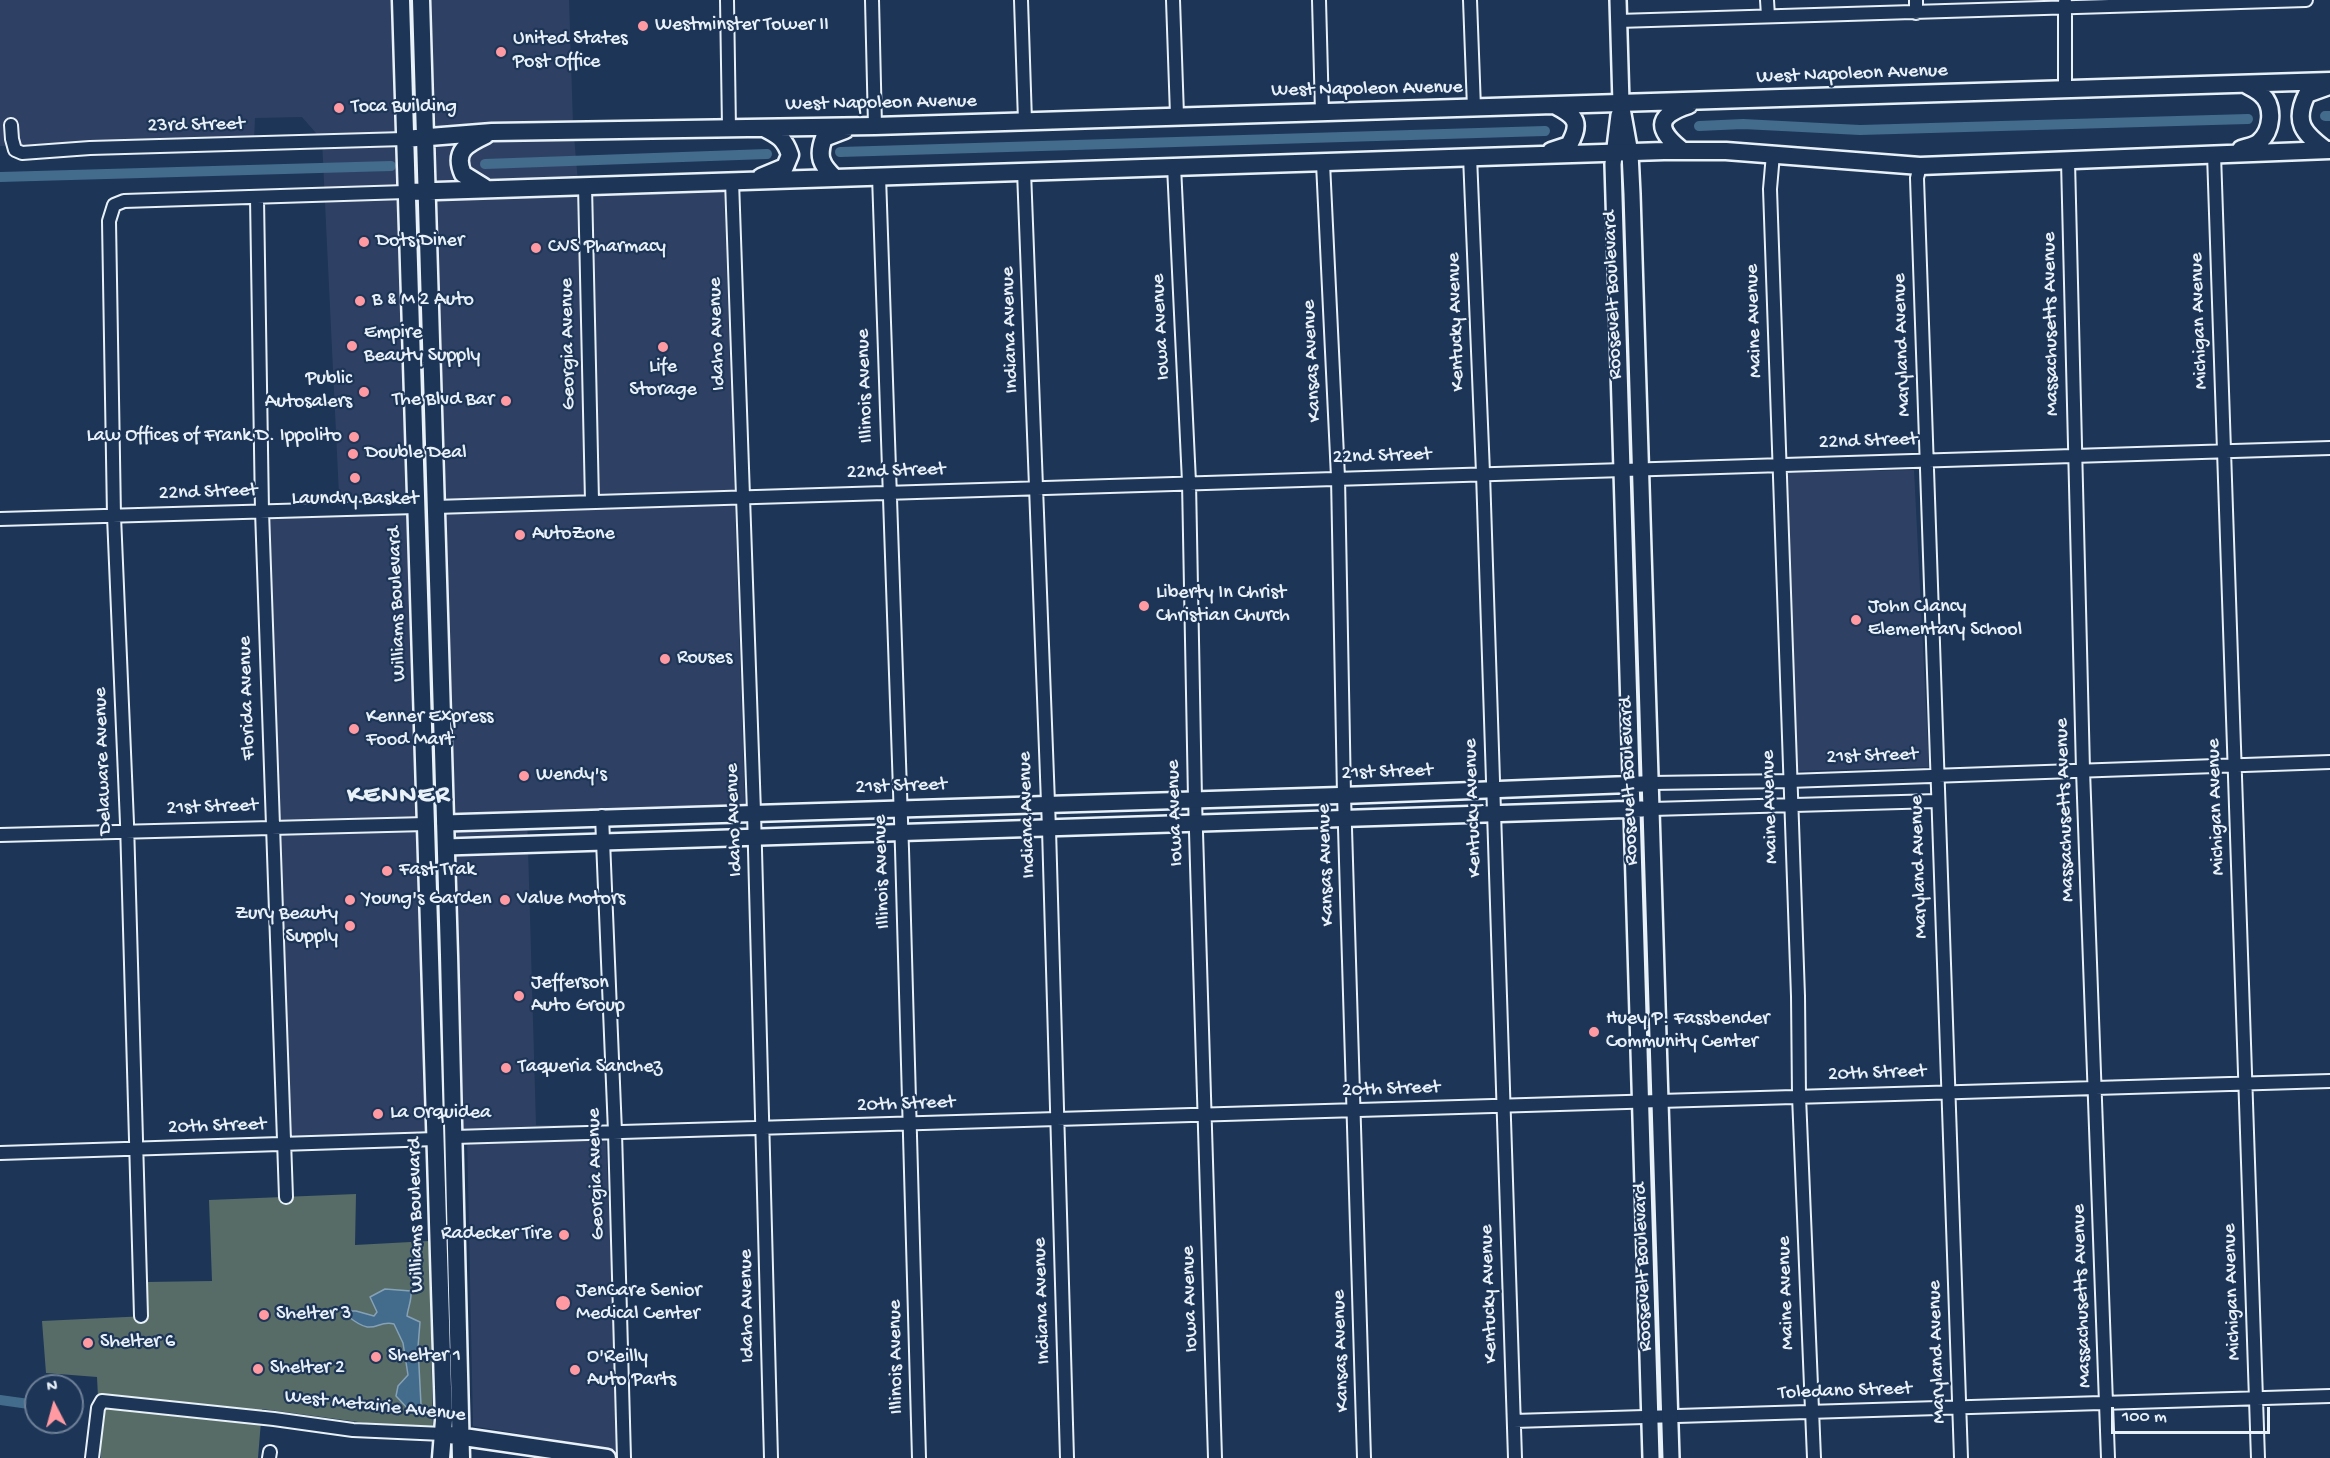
<!DOCTYPE html>
<style>
body{margin:0}
#map{position:relative;width:2330px;height:1458px;overflow:hidden;background:#1d3557;font-family:"Gochi Hand",sans-serif}
canvas{display:block}
.north{position:absolute;left:24px;top:1374px;width:60px;height:60px;box-sizing:border-box;background:#1d3557;border:2px solid #6e8097;border-radius:50%;rotate:354deg;font-size:16px;font-weight:700;line-height:24px;text-align:center;color:#e8f1f8}
.north::after{content:'';display:block;margin:auto;width:21px;height:27px;background:#ff9aa2;clip-path:polygon(50% 0,100% 100%,50% 72%,0 100%)}
.scale{position:absolute;left:2111px;top:1407px;width:159px;height:27px;box-sizing:border-box;border:3px solid #e8f1f8;border-top:0;padding-left:8px;font-size:18px;line-height:21px;white-space:nowrap;color:#e8f1f8;-webkit-text-stroke:4px #1d3557;paint-order:stroke}
</style>
<div id="map">
<canvas width="2330" height="1458"></canvas>
<div class="north">N</div>
<div class="scale">100 m</div>
</div>
<script>
const g = document.querySelector('canvas').getContext('2d');
g.lineJoin = 'round';
function fillPath(path, color) { g.fillStyle = color; g.fill(path, 'evenodd'); }
function trace(path, color, width, dash) { g.strokeStyle = color; g.lineWidth = width; g.lineCap = dash ? 'butt' : 'round'; g.setLineDash(dash || []); g.stroke(path); }
function label(font, color, halo, rows, align = 'center') {
  g.font = font + ' "Gochi Hand",sans-serif'; g.lineWidth = 4.5; g.setLineDash([]); g.textBaseline = 'middle'; g.strokeStyle = halo; g.fillStyle = color; for (const [text, x, y, turn = 0] of rows) {
    g.save(); g.translate(x, y); g.rotate((+turn || 0) * Math.PI / 180); g.textAlign = isNaN(turn) ? turn : align; if (halo) g.strokeText(text, 0, 0); g.fillText(text, 0, 0); g.restore();
  }
}
const built = new Path2D(`
 M0,0H569L573,124L579,194L724,190L745,808L527,813L536,1125H605L620,1451L473,1426L467,1131L289,1138L269,518L340,516L322,140L302,117L255,118L254,140L0,146Z
 M1914,470L1929,767L1795,771L1785,473Z`);
const green = new Path2D(`
 M356,1194L355,1245L429,1241L433,1432L262,1409L258,1458H101L97,1377L46,1373L42,1321L147,1316L146,1282L212,1281L209,1200Z`);
const water = new Path2D(`
 M385,1289L411,1291C412,1300 408,1307 407,1316L420,1322L418,1347L421,1405L416,1410H409L396,1396L398,1386L408,1375L403,1343L394,1324C376,1319 375,1338 349,1317V1311H356L374,1316L377,1312L370,1297Z`);
const canal = new Path2D(`
 M2325,116H2330
 M1699,126L1743,124L1860,130L2248,119
 M840,152L1545,131
 M485,164L767,154
 M0,177L391,166
 M0,1400L36,1405`);
const minor = new Path2D(`
 M727,0L729,128
 M872,0L875,126
 M1021,0L1025,121
 M1173,0L1177,115
 M1319,0L1322,112
 M1470,0L1474,108
 M1767,0L1768,16
 M1916,0V13
 M2065,2V91
 M1618,21L2306,0
 M11,125L12,139L15,150L22,153L90,148L404,139
 M1773,154L1770,189L1798,996L1799,1096L1814,1458
 M2214,154L2258,1458
 M1470,156L1483,473L1515,1458
 M2068,161L2083,770L2108,1458
 M1323,163L1338,477L1344,795L1364,1458
 M1174,166L1189,482L1195,799L1215,1458
 M1920,166L1917,178L1961,1458
 M1024,171L1049,829L1067,1458
 M879,176L902,849L919,1458
 M732,181L754,812L771,1458
 M585,186L592,501
 M257,198L262,511L286,1197
 M435,507L2330,448
 M0,519L416,507
 M1651,783L1789,781L2330,762
 M1652,809L1937,801
 M602,816L615,1132L624,1458
 M0,835L426,824
 M454,1137L2330,1081
 M0,1153L436,1139
 M141,1316L127,823L114,516L109,221L114,205L124,201L406,192
 M1514,1421L2330,1396
 M92,1458L98,1408L102,1401L274,1419L353,1430L443,1434
 M269,1458L270,1452`);
const tertiary = new Path2D(`
 M1618,0L1621,103L1630,153L1632,194L1671,1458
 M1619,115L1613,164L1651,1458
 M445,823L1356,795L1642,784
 M446,847L1642,809`);
const secondary = new Path2D(`
 M401,0C413,474 429,947 444,1420L441,1458
 M421,0L449,955L461,1458
 M404,139L492,132L875,126L2330,81
 M2241,149C2247,147 2255,146 2259,142C2272,131 2275,106 2261,94C2257,90 2250,87 2245,84
 M2326,150C2303,133 2293,122 2307,94L2329,86
 M1551,151L1569,145C1581,123 1577,117 1556,106
 M1683,151C1657,131 1654,116 1689,105
 M761,177L785,167L790,155C785,139 778,135 764,128
 M835,178C821,165 817,156 824,138L845,130
 M484,187L463,174C453,151 467,144 486,135
 M406,192L1664,151H1726L1920,166L2330,150
 M450,1435L607,1458`);
const markers = [
 [643,26,6,"#ff9aa2"],
 [501,52,6,"#ff9aa2"],
 [339,108,6,"#ff9aa2"],
 [364,242,6,"#ff9aa2"],
 [536,248,6,"#ff9aa2"],
 [360,301,6,"#ff9aa2"],
 [352,346,6,"#ff9aa2"],
 [663,347,6,"#ff9aa2"],
 [364,392,6,"#ff9aa2"],
 [506,401,6,"#ff9aa2"],
 [354,437,6,"#ff9aa2"],
 [353,454,6,"#ff9aa2"],
 [355,478,6,"#ff9aa2"],
 [520,535,6,"#ff9aa2"],
 [1144,606,6,"#ff9aa2"],
 [1856,620,6,"#ff9aa2"],
 [665,659,6,"#ff9aa2"],
 [354,729,6,"#ff9aa2"],
 [524,776,6,"#ff9aa2"],
 [387,871,6,"#ff9aa2"],
 [350,900,6,"#ff9aa2"],
 [505,900,6,"#ff9aa2"],
 [350,926,6,"#ff9aa2"],
 [519,996,6,"#ff9aa2"],
 [1594,1032,6,"#ff9aa2"],
 [506,1068,6,"#ff9aa2"],
 [378,1114,6,"#ff9aa2"],
 [564,1235,6,"#ff9aa2"],
 [563,1303,8,"#ff9aa2"],
 [264,1315,6,"#ff9aa2"],
 [88,1343,6,"#ff9aa2"],
 [376,1357,6,"#ff9aa2"],
 [258,1369,6,"#ff9aa2"],
 [575,1370,6,"#ff9aa2"]
];
const poiNames = [
 ["Westminster Tower II",655,26],
 ["United States",513,40],
 ["Post Office",513,63],
 ["Toca Building",351,108],
 ["Dots Diner",376,242],
 ["CVS Pharmacy",548,248],
 ["B & M 2 Auto",372,301],
 ["Empire",364,334],
 ["Beauty Supply",364,357],
 ["Life",663,368,"center"],
 ["Storage",663,391,"center"],
 ["Public",352,380,"right"],
 ["Autosalers",352,403,"right"],
 ["The Blvd Bar",494,401,"right"],
 ["Law Offices of Frank D. Ippolito",342,437,"right"],
 ["Double Deal",365,454],
 ["Laundry Basket",355,500,"center"],
 ["AutoZone",532,535],
 ["Liberty In Christ",1156,594],
 ["Christian Church",1156,617],
 ["John Clancy",1868,608],
 ["Elementary School",1868,631],
 ["Rouses",677,659],
 ["Kenner Express",366,718],
 ["Food Mart",366,741],
 ["Wendy's",536,776],
 ["Fast Trak",399,871],
 ["Young's Garden",362,900],
 ["Value Motors",517,900],
 ["Zury Beauty",338,915,"right"],
 ["Supply",338,938,"right"],
 ["Jefferson",531,984],
 ["Auto Group",531,1007],
 ["Huey P. Fassbender",1606,1020],
 ["Community Center",1606,1043],
 ["Taqueria Sanchez",518,1068],
 ["La Orquidea",390,1114],
 ["Radecker Tire",552,1235,"right"],
 ["JenCare Senior",576,1292],
 ["Medical Center",576,1315],
 ["Shelter 3",276,1315],
 ["Shelter 6",100,1343],
 ["Shelter 1",388,1357],
 ["O'Reilly",587,1358],
 ["Auto Parts",587,1381],
 ["Shelter 2",270,1369]
];
const streetNames = [
 ["West Napoleon Avenue",1852,75,-2],
 ["West Napoleon Avenue",1367,90,-1],
 ["West Napoleon Avenue",881,104,-1],
 ["23rd Street",196,126,-1],
 ["Roosevelt Boulevard",1614,295,-92],
 ["Maine Avenue",1755,321,-92],
 ["Michigan Avenue",2200,321,-92],
 ["Kentucky Avenue",1457,322,-92],
 ["Massachusetts Avenue",2052,324,-91],
 ["Iowa Avenue",1162,327,-93],
 ["Indiana Avenue",1011,330,-92],
 ["Idaho Avenue",718,334,-92],
 ["Georgia Avenue",569,344,-91],
 ["Maryland Avenue",1903,345,-92],
 ["Kansas Avenue",1313,361,-93],
 ["Illinois Avenue",866,386,-92],
 ["22nd Street",1868,442,-2],
 ["22nd Street",1382,457,-2],
 ["22nd Street",896,472,-2],
 ["22nd Street",208,493,-2],
 ["Williams Boulevard",398,604,-92],
 ["Florida Avenue",248,698,-92],
 ["21st Street",1872,757,-2],
 ["Delaware Avenue",104,761,-92],
 ["21st Street",1387,773,-2],
 ["Roosevelt Boulevard",1630,781,-92],
 ["21st Street",901,787,-2],
 ["Maine Avenue",1771,807,-92],
 ["Michigan Avenue",2217,807,-92],
 ["21st Street",212,808,-2],
 ["Kentucky Avenue",1474,808,-92],
 ["Massachusetts Avenue",2066,810,-92],
 ["Iowa Avenue",1176,813,-92],
 ["Indiana Avenue",1028,815,-92],
 ["Idaho Avenue",735,820,-92],
 ["Kansas Avenue",1327,865,-92],
 ["Maryland Avenue",1920,867,-92],
 ["Illinois Avenue",883,872,-92],
 ["20th Street",1877,1074,-2],
 ["20th Street",1391,1090,-2],
 ["20th Street",906,1105,-2],
 ["20th Street",217,1127,-2],
 ["Georgia Avenue",597,1174,-92],
 ["Williams Boulevard",417,1215,-91],
 ["Roosevelt Boulevard",1644,1267,-92],
 ["Michigan Avenue",2233,1292,-92],
 ["Maine Avenue",1787,1293,-92],
 ["Kentucky Avenue",1490,1294,-92],
 ["Massachusetts Avenue",2083,1296,-92],
 ["Iowa Avenue",1191,1299,-92],
 ["Indiana Avenue",1043,1301,-92],
 ["Idaho Avenue",748,1306,-91],
 ["Kansas Avenue",1342,1351,-92],
 ["Maryland Avenue",1938,1352,-92],
 ["Illinois Avenue",897,1357,-91],
 ["Toledano Street",1845,1392,-2],
 ["West Metairie Avenue",375,1407,6]
];
const districtNames = [
 ["KENNER",399,797]
];
fillPath(built, '#2e4164');
fillPath(green, '#576c67');
fillPath(water, '#436b8b');
trace(water, '#85a1b7', 1.5);
trace(canal, '#436b8b', 10);
trace(minor, '#e8f1f8', 16);
trace(tertiary, '#e8f1f8', 20);
trace(secondary, '#e8f1f8', 21);
trace(minor, '#1d3557', 12);
trace(tertiary, '#1d3557', 15);
trace(secondary, '#1d3557', 16);
for (const [x, y, r, color] of markers) { const dot = new Path2D(); dot.arc(x, y, r, 0, 2 * Math.PI); g.fillStyle = color; g.fill(dot); trace(dot, '#1d3557', 2); }
label('20px', '#e8f1f8', '#1d3557', poiNames, 'left');
label('20px', '#e8f1f8', '#1d3557', streetNames);
g.letterSpacing = '1.5px';
label('bold 26px', '#e8f1f8', '#1d3557', districtNames);
g.letterSpacing = '0px';
</script>
